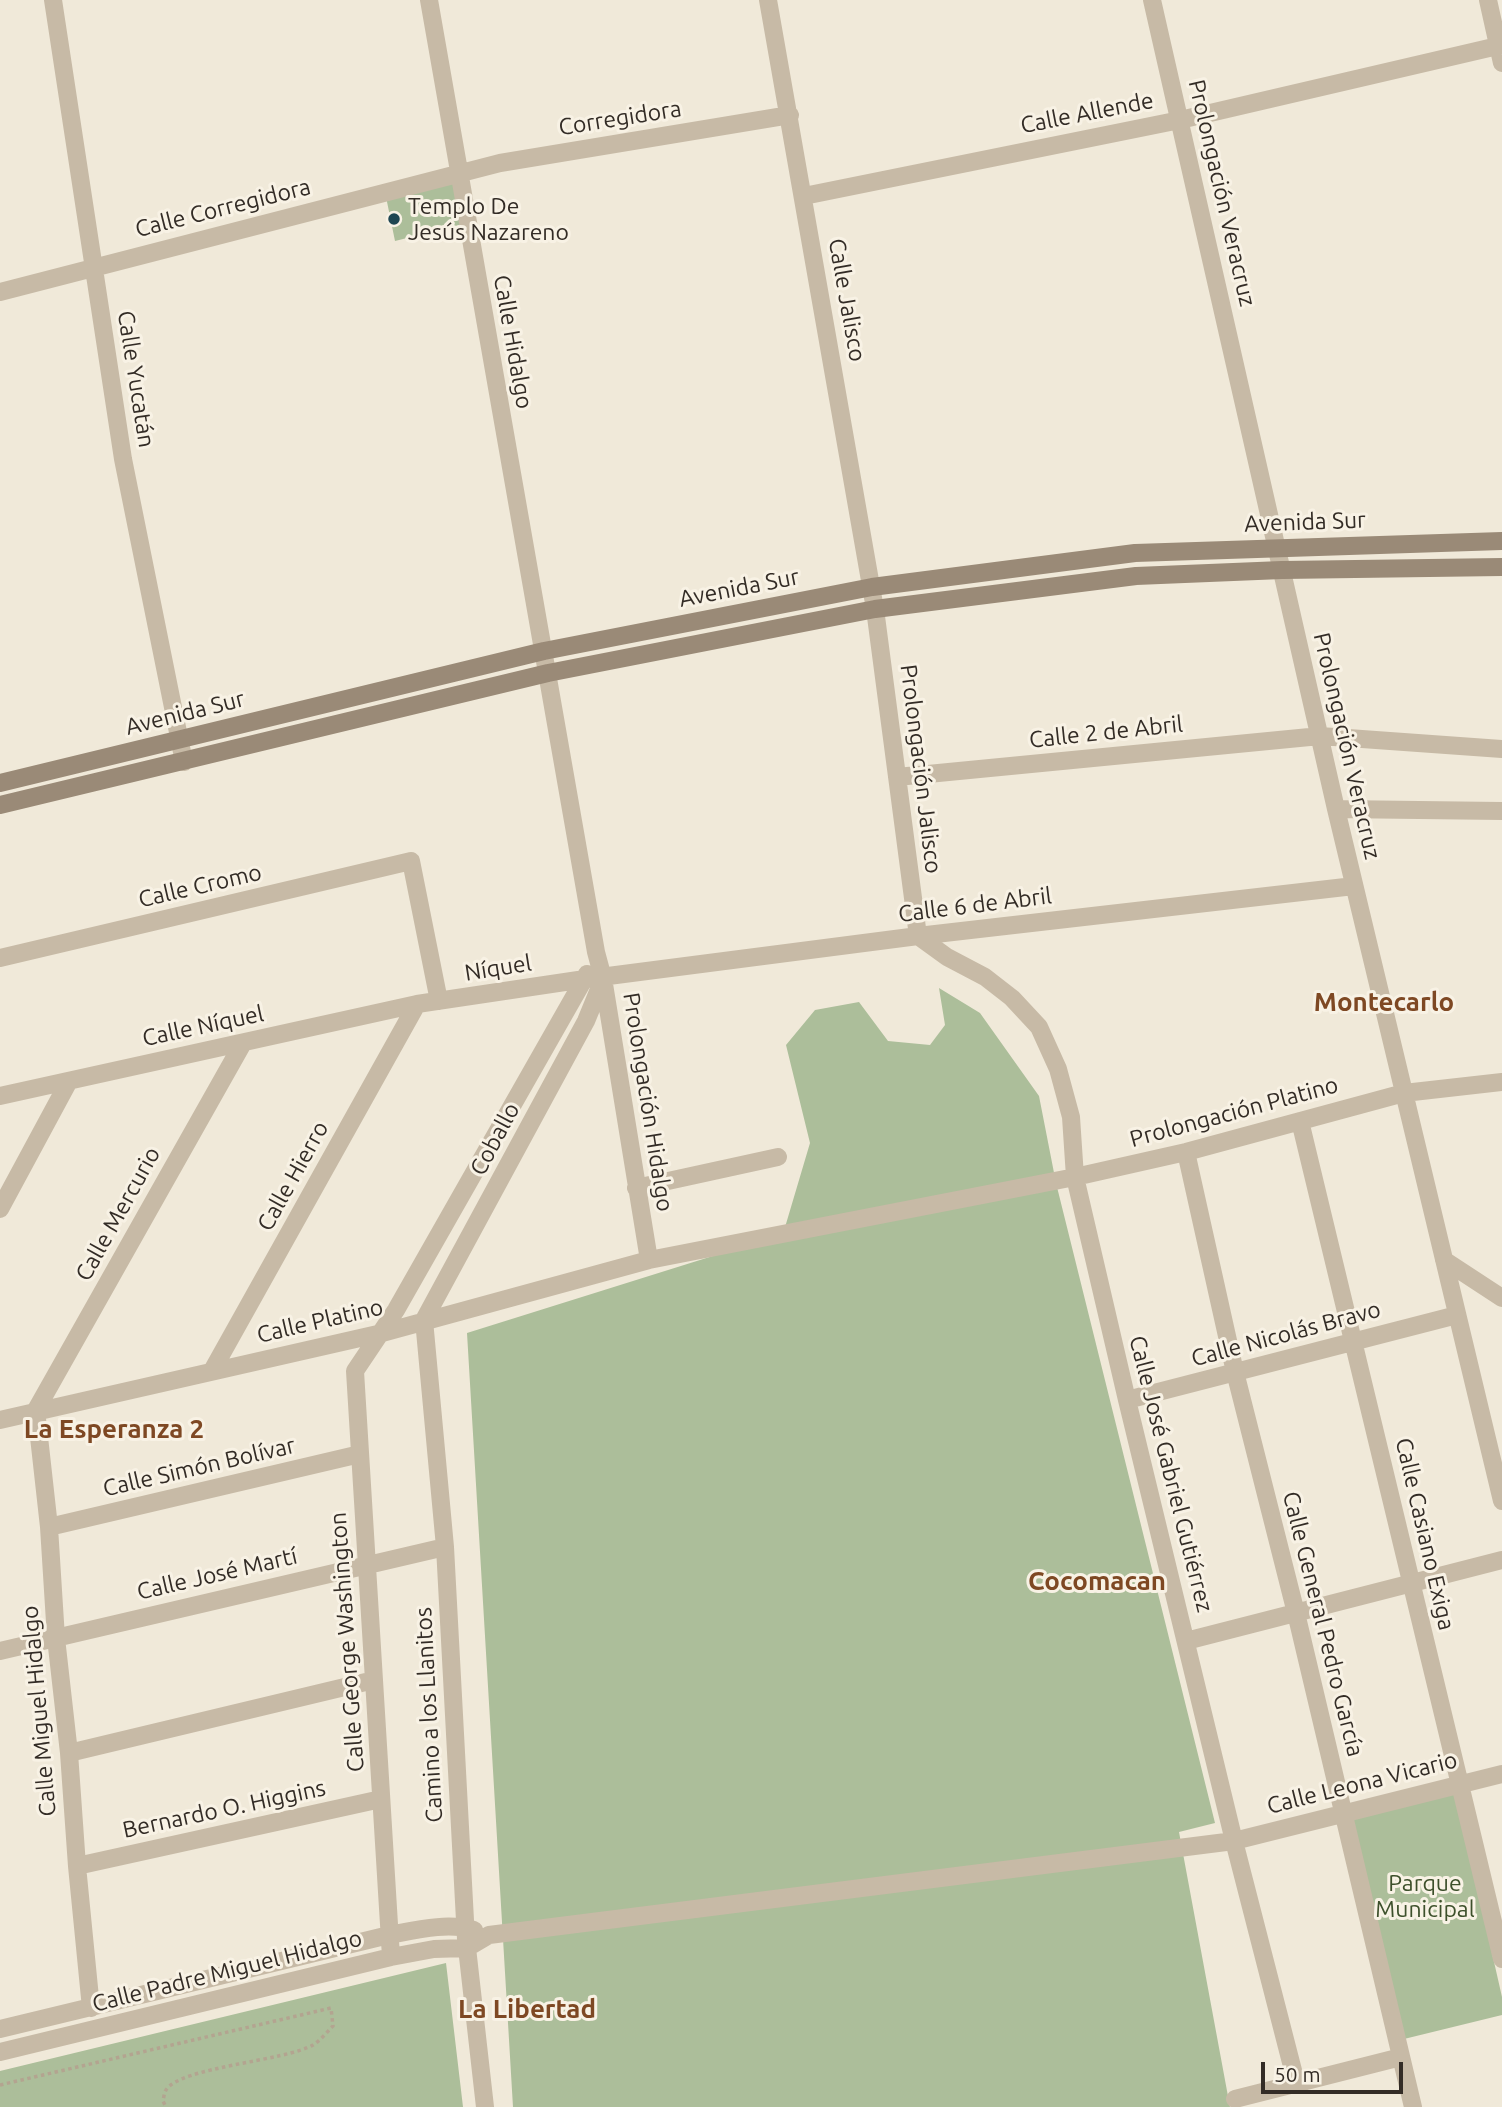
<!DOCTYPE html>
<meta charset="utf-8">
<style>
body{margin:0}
#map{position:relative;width:1502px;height:2107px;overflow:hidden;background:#f0e9d9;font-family:Ubuntu,sans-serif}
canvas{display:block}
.scale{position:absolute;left:1261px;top:2062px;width:142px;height:32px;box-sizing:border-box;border:4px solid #332c26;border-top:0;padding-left:9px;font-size:21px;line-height:24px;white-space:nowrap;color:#332c26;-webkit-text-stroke:5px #f8f2e5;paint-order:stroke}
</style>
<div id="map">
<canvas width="1502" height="2107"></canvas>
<div class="scale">50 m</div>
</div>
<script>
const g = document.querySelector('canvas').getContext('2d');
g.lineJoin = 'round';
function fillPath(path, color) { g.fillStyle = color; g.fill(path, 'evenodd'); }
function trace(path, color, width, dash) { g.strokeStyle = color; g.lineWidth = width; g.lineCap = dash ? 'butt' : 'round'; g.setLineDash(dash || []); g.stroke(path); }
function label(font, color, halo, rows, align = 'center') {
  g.font = font + ' Ubuntu,sans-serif'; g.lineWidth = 6; g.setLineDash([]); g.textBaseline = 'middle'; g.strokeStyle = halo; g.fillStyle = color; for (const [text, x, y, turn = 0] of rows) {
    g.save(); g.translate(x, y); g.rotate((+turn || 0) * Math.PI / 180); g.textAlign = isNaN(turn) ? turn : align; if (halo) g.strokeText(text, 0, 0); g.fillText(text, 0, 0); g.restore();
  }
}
const green = new Path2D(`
 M458,174L467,223L395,241L385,192Z
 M939,988L980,1013L1039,1096L1056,1183L1215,1823L1179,1832L1230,2107H513L467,1333L783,1234L810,1143L786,1045L815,1010L859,1002L888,1041L930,1045L945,1025Z
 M1455,1790L1502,1997V2015L1404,2039L1352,1814Z
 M446,1963L463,2107H0V2071Z`);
const path = new Path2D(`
 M0,2085L331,2008L333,2026C327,2032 321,2040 313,2045C285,2061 180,2067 166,2090C164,2093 164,2097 163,2101L166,2107`);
const street = new Path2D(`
 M53,0L123,459L184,762
 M429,0C483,318 542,634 596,952L603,978L649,1260
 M768,0L875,609L918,936
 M1152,0L1336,809L1502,1501
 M1488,0L1502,63
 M804,196L1180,120L1502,45
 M0,292L500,163L790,115
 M897,777L1320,736L1502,749
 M1336,809L1502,811
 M918,936L947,957L985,977L1012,998L1039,1027L1058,1069L1071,1117L1075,1177L1127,1400L1234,1841L1296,2082
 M0,958L411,861L439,1001
 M0,1096L417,1004L585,979L918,936L1354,886
 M1300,1121L1502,1959
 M1186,1152L1235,1372L1296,1613L1413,2107
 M636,1188L778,1157
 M0,1209L69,1081
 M1444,1260L1502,1298
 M212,1371L417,1004
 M1127,1400L1457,1315
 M0,1420L382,1333L649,1260L1075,1177L1186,1152L1404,1093L1502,1082
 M49,1527L360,1454
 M1186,1641L1502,1560
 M0,1651L445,1547
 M69,1753L374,1680
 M77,1866L381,1799
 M391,1957L355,1371L396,1310L587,974
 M91,2008L77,1866L69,1753L56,1638L49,1527L36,1410L243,1043
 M0,2029L389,1935C416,1930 448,1922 474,1930
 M0,2052L391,1957L434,1949L467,1948L489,1935L1234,1841L1502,1774
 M1235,2099L1401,2057
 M485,2107L466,1939L445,1547L424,1320L586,1021L602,982`);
const secondary = new Path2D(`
 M0,783L544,651L872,587L1135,553L1502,541
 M0,805L548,673L875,609L1136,576L1282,570L1502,567`);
const markers = [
 [394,219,7,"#1e4652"]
];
const streetNames = [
 ["Calle Allende",1087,113,-11],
 ["Corregidora",620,118,-9],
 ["Prolongación Veracruz",1222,193,77],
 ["Calle Corregidora",223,208,-14],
 ["Calle Jalisco",847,300,80],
 ["Calle Hidalgo",513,342,80],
 ["Calle Yucatán",136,379,81],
 ["Avenida Sur",1305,522,-2],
 ["Avenida Sur",739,588,-11],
 ["Avenida Sur",185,713,-14],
 ["Calle 2 de Abril",1106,732,-6],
 ["Prolongación Veracruz",1347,746,77],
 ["Prolongación Jalisco",921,769,83],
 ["Calle Cromo",200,886,-13],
 ["Calle 6 de Abril",975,905,-7],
 ["Níquel",498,968,-9],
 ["Calle Níquel",203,1026,-12],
 ["Prolongación Hidalgo",648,1102,81],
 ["Prolongación Platino",1234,1112,-15],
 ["Coballo",495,1139,-62],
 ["Calle Hierro",293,1176,-61],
 ["Calle Mercurio",118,1214,-61],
 ["Calle Platino",320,1321,-13],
 ["Calle Nicolás Bravo",1286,1334,-15],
 ["Calle Simón Bolívar",199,1467,-13],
 ["Calle José Gabriel Gutiérrez",1171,1474,76],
 ["Calle Casiano Exiga",1425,1534,77],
 ["Calle José Martí",217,1574,-13],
 ["Calle General Pedro García",1323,1624,76],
 ["Calle George Washington",347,1642,-94],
 ["Calle Miguel Hidalgo",39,1711,-95],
 ["Camino a los Llanitos",429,1715,-93],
 ["Calle Leona Vicario",1362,1783,-14],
 ["Bernardo O. Higgins",224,1809,-12],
 ["Calle Padre Miguel Hidalgo",227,1971,-14]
];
const poiNames = [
 ["Templo De",408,206],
 ["Jesús Nazareno",408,232]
];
const parkNames = [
 ["Parque",1425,1883],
 ["Municipal",1425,1909]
];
const quarterNames = [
 ["Montecarlo",1384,1002],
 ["La Esperanza 2",114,1429],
 ["Cocomacan",1097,1581],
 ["La Libertad",527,2009]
];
fillPath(green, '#acbe9a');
trace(path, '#b3a490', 3.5, [3.5, 3.5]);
trace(street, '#c7baa6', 18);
trace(secondary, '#9a8a77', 18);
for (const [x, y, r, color] of markers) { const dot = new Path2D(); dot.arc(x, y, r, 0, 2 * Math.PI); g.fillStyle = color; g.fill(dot); trace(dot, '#f8f2e5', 2.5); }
label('23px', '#332c26', '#f8f2e5', streetNames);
label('23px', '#332c26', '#f8f2e5', poiNames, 'left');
label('23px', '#3d502b', '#f8f2e5', parkNames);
label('bold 26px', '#7e4823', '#f8f2e5', quarterNames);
</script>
